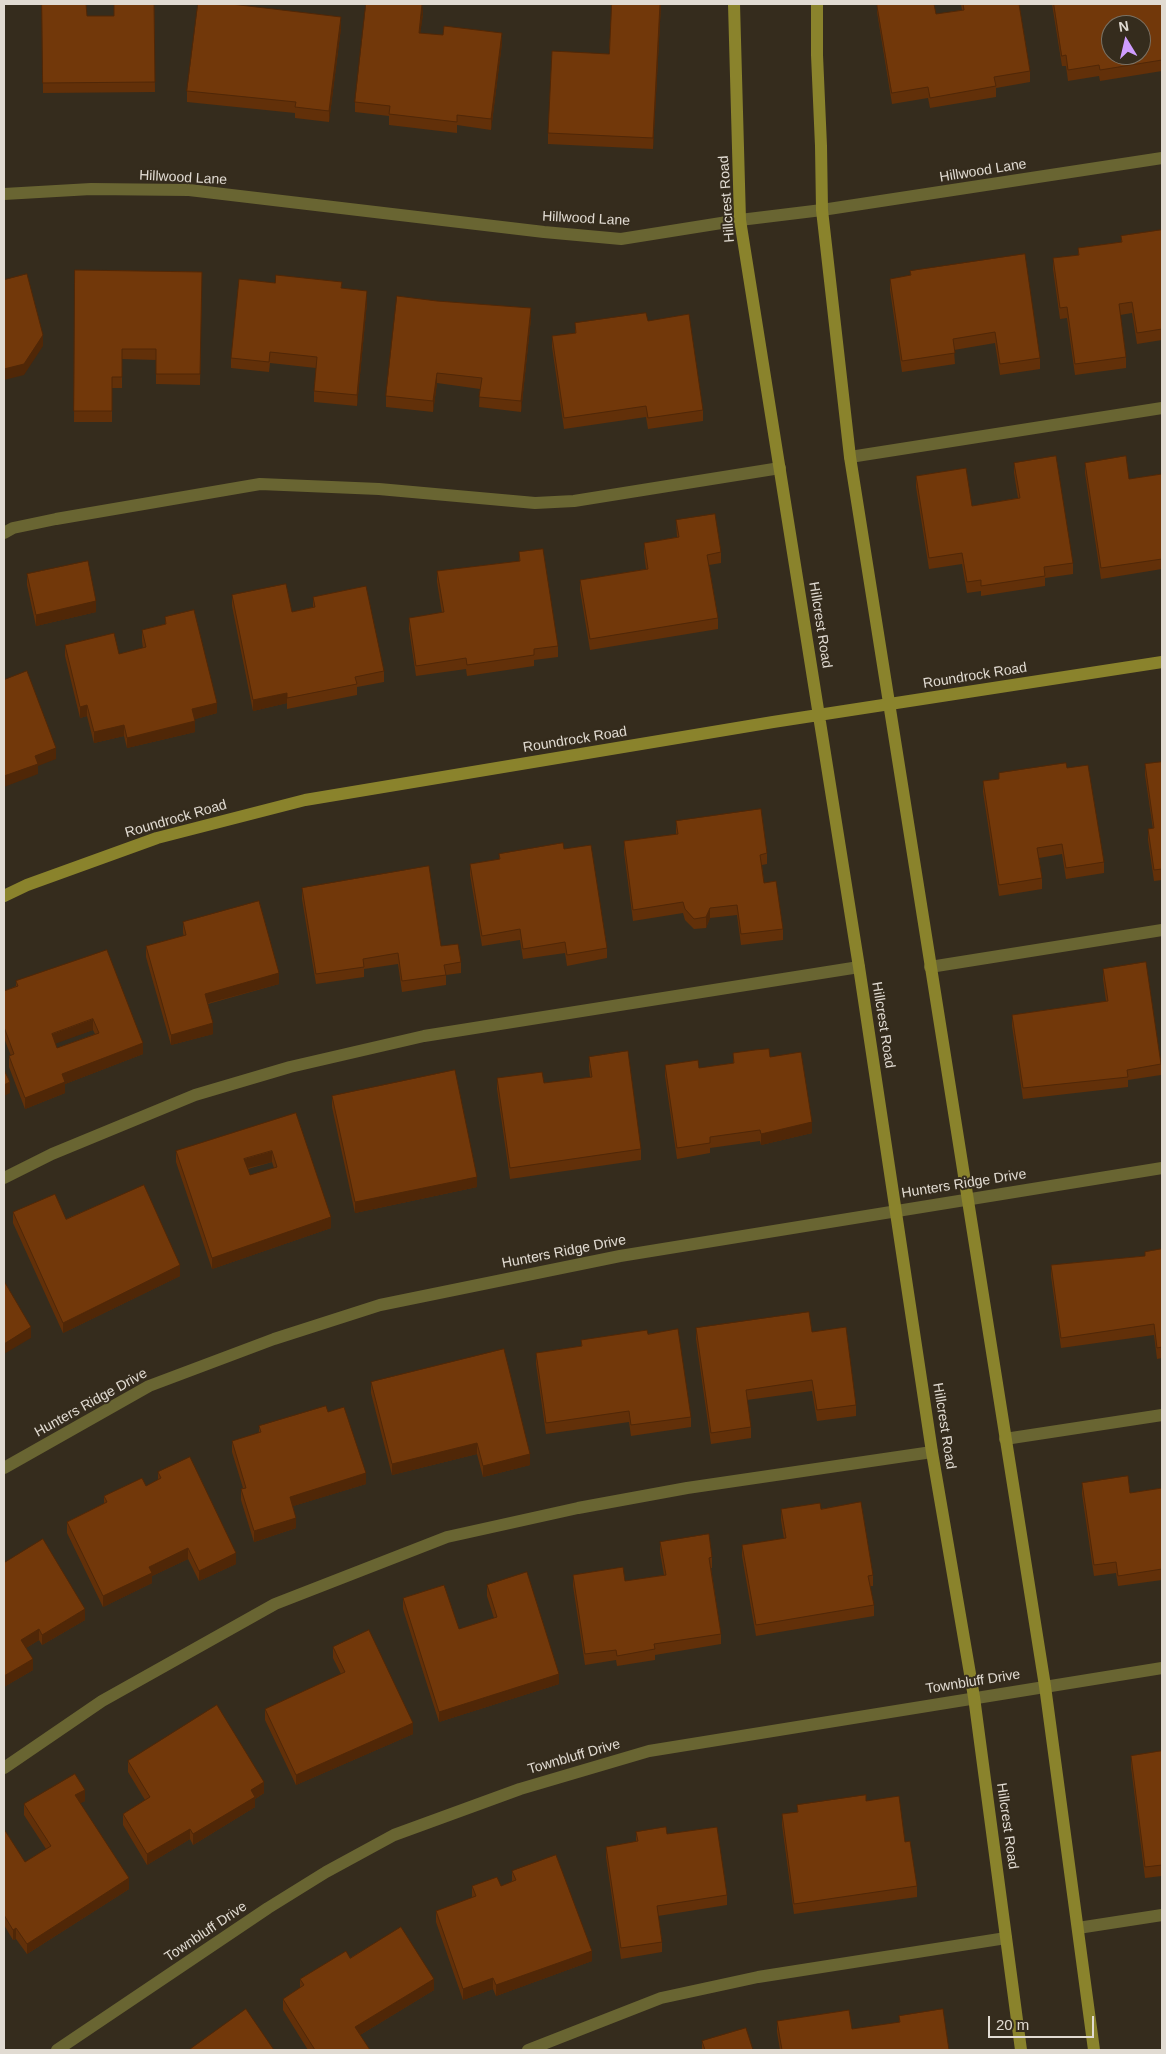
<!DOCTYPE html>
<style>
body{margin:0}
#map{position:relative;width:1166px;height:2054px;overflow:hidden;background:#352c1d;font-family:Helvetica,sans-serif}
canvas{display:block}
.frame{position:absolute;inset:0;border:5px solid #e1dbd2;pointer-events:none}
.north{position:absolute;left:1101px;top:15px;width:50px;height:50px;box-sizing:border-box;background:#352c1d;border:1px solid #7a7265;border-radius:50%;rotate:351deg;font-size:14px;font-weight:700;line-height:20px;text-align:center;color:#e1dbd2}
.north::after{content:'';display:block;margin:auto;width:18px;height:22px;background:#d09dff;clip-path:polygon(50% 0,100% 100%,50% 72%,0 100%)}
.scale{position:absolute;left:988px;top:2016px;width:106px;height:22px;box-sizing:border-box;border:2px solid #e1dbd2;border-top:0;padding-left:6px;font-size:15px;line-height:18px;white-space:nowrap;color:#e1dbd2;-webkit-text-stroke:4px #352c1d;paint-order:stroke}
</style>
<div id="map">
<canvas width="1166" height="2054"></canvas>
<div class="frame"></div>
<div class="north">N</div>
<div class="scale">20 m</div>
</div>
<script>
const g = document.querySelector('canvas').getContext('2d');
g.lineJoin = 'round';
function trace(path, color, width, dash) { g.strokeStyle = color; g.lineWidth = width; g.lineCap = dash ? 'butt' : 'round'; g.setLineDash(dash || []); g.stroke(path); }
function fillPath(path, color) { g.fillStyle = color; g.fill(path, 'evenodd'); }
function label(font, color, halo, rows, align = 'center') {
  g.font = font + ' Helvetica,sans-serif'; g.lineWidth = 4; g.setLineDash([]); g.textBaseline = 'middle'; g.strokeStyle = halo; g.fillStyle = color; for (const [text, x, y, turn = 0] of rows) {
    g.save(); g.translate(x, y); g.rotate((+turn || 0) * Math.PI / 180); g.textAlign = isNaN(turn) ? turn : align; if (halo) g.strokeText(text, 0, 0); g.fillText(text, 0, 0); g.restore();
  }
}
const lane = new Path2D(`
 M850,457L1162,408
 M4,533L13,528L56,519L260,484L379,489L535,503L574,501L780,468
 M930,967L1162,930
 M4,1178L52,1154L195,1095L290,1067L424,1036L859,967
 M1005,1439L1162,1415
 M4,1768L102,1701L275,1604L447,1537L578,1508L687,1488L932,1452
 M1078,1928L1162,1915
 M528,2050L661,1998L758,1977L1006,1938`);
const street = new Path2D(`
 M4,194L91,189L189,190L544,232L621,239L740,220L822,210L1162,158
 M4,1468L149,1386L274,1339L380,1305L620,1256L1162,1168
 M57,2050L268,1908L326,1872L394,1835L520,1789L649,1751L1162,1668`);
const secondary = new Path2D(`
 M734,4L740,220L859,967L932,1452L974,1697L1021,2050
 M817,4V55L821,146L822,210L850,457L1045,1686L1094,2050
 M4,896L27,885L157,838L305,800L773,722L1162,662`);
const wall = new Path2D(`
 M42,4L87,16H114L154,4L155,92L43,93Z
 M612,4H661L653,149L548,144V133L609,54Z
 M877,4H934L936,14L962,10L961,4H1019L1030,71V82L996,88V97L930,108L928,98L892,104L877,12Z
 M1052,4H1162V71L1100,81L1099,76L1068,81L1066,66H1062Z
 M423,14L420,33L502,43L491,130L457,125V133L389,125V116L355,112V102Z
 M341,28L329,122L295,118V113L187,102V91Z
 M1162,230V340L1137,344L1132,313L1120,315L1126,357V368L1075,375L1067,318L1060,319L1053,269V258L1078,255V248L1121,242V236Z
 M75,270L202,272L200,385L156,384V360L122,359V388H112V422H74Z
 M910,271L1040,358V369L1000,375L995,343L954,350L955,364L902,372L890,290V279L910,276Z
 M275,283L342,288L367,302L357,406L314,402V391L316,368L270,363L269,372L231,368V358Z
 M531,318L521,412L479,407L480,389L437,383L433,412L386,407V396Z
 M648,321L703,410V421L648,429L646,417L564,429L552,347V336L575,333V323Z
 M1014,463L1073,563V574L1045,578V586L981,596V591L967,593L962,564L929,569L916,487V476L972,506L1018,498L1014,473Z
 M1085,463L1129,479L1162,474V569L1101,579L1085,473Z
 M676,520L721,552V563L709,565L718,618V629L590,650L580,590V580L646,569L644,553V543L677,537Z
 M519,552L558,646V657L534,660V666L467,676L466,669L416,676L409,629V618L442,613L437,582V571L519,561Z
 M27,574L96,612L36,626L27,585Z
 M232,595L292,612L313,607V597L384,671V682L357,687V695L287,709V703L253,711L232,606Z
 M165,617L217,713L195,719V732L127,748L124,736L94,743L87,716L80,718L65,656V645L119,654L143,648L142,641V630L165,624Z
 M1162,762V880L1154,881L1148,840V829H1153L1145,775V764Z
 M1067,768L1104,862V873L1066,879L1062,854L1039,858L1042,878V889L999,896L983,792V781L999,779V773Z
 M676,821L767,853V864L762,865L764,883L783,929V940L741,945L737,915L710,918L706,928L694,929L685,920L683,913L633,921L624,852V841L676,834Z
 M564,849L607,948V958L567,966L565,953L523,959L520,940L482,946L470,875V864L499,860V854Z
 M302,888L441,946L461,962V973L446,975V985L402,992L398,964L364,969V977L316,984L302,899Z
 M183,922L279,984L208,1004L213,1034L171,1045L146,957V946L184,936L183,933Z
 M107,950L143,1054L65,1084V1093L25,1109L9,1067V1056H11L4,1038V991L16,986V981ZM93,1030L95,1034L57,1048L55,1043Z
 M1103,969L1161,1064V1075L1128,1080V1087L1023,1099L1012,1026V1015L1106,1001L1103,979Z
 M733,1053L770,1057L812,1133L761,1145L760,1141L710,1148V1153L677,1159L665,1076V1065L699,1068L733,1063Z
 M589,1057L641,1149V1160L510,1179L497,1089V1078L544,1083L590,1077L589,1067Z
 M332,1096L477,1187L355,1213L332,1107Z
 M296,1113L331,1228L212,1269L176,1162V1151ZM272,1162L274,1168L250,1175L248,1169Z
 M13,1212L66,1219L180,1276L63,1333L13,1223Z
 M1162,1249V1358L1157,1359L1154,1335L1061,1348L1051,1276V1265L1145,1256Z
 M696,1328L812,1332L856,1405V1416L817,1421L812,1391L747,1400L751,1427V1438L711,1444L696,1339Z
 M648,1334L691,1417V1427L631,1436L629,1422L546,1434L536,1364V1353L581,1346V1340Z
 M371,1382L530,1465L483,1477L477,1454L392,1475L371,1393Z
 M328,1412L366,1484L293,1506L296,1528L254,1542L241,1500V1489L243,1488L232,1452V1441L259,1433V1426Z
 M158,1472L236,1564L199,1581L188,1559L152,1576V1583L103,1607L67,1533V1522L104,1504V1496L146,1486L158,1480Z
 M1082,1483L1130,1493L1162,1488V1580L1118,1586L1116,1573L1094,1576L1082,1494Z
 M781,1509H821L873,1575V1586H870L874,1605V1616L756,1636L742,1556V1545L784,1539L781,1520Z
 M660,1542L712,1557V1568H711L721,1634V1644L655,1655V1660L617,1666L616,1660L585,1665L573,1586V1575L625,1581L664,1575L660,1552Z
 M4,1563L85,1620L42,1645L39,1640L26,1648L33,1670L4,1687Z
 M487,1585L559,1684L439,1722L403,1609V1598L459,1629L494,1618L487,1596Z
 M333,1647L413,1734L296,1785L265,1720V1709L341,1674L333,1658Z
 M1162,1751V1876L1145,1878L1131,1767V1756Z
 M128,1761L264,1793L255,1799V1807L193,1845L190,1839L147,1865L123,1825V1814L145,1800L128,1772Z
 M85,1801L80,1803L129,1889L27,1954L16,1939L13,1940L4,1925V1829L25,1862L46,1849L24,1815V1804Z
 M866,1801L905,1842L917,1886V1897L794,1914L782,1825V1814L797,1812V1805Z
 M636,1832L667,1834L727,1895V1905L658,1916L662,1942V1952L621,1959L606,1857V1847L636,1842Z
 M512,1871L592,1961L496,1996L493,1989L463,2000L436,1922V1911L472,1898V1886H501L512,1882Z
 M300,1979L434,1990L360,2035L370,2050H308L283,2010V1999L300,1988Z
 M899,2016L949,2050H780L777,2032V2021L852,2029L899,2023Z
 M702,2041L753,2050H702Z`);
const shadedWall = new Path2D(`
 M423,4V14L419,43V33Z
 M660,4H661L653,149V138Z
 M341,17V28L329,122V111Z
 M502,33V43L491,130V119Z
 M367,291V302L357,406V395Z
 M531,308V318L521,412V401Z
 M43,335V346L24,375L4,380V369Z
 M437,373V383L433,412V401Z
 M96,601V612L36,626V615Z
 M287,693V703L253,711V700Z
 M217,703V713L192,720V709Z
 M87,705V716L80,718V707Z
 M195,721V732L127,748V738Z
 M124,725V736L94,743V732Z
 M56,748V759L38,766V774L4,787V776L35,756Z
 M710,908V918L706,928V917Z
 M279,973V984L205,1004V994Z
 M93,1019V1030L52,1045V1034Z
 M213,1023V1034L171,1045V1035Z
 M143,1043V1054L65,1084V1093L25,1109V1098L62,1074Z
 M10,1082V1093L4,1096V1085Z
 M812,1122V1133L761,1145V1134Z
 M272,1151V1162L244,1169V1159Z
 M477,1177V1187L355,1213V1202Z
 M331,1217V1228L212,1269V1258Z
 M180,1265V1276L63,1333V1323Z
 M31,1327V1338L4,1354V1344Z
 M477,1443V1454L392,1475V1464Z
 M530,1454V1465L483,1477V1466Z
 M366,1473V1484L290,1507V1497Z
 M296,1518V1528L254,1542V1531Z
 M188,1548V1559L152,1576V1583L103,1607V1596L149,1567Z
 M236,1553V1564L199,1581V1571Z
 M85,1609V1620L42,1645V1635Z
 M39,1629V1640L21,1651V1640Z
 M33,1659V1670L4,1687V1676Z
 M559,1674V1684L439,1722V1712Z
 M5,1716V1727L4,1728V1717Z
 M413,1723V1734L296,1785V1775Z
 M264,1782V1793L255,1799V1807L193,1845V1834L251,1790Z
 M85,1790V1801L75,1806V1795Z
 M190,1829V1839L147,1865V1854Z
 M129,1878V1889L27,1954V1944Z
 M16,1928V1939L13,1940V1930Z
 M592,1951V1961L496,1996V1985Z
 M493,1978V1989L463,2000V1989Z
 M434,1979V1990L355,2038V2027Z`);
const building = new Path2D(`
 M42,4H86L87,16H114V4H154L155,82L43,83Z
 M198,4H231L341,17L329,111L295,107L296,102L187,91Z
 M366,4H422L419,33L443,35L444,26L502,33L491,119L457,115V122L389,114L390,106L355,102Z
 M612,4H660L653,138L548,133L552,51L609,54Z
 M877,4H934L936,14L964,10L963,4H1019L1030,71L994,77L996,86L930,98L928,87L892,93Z
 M1054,4H1162V60L1100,70L1099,65L1068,70L1066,55L1062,56ZM1111,25H1141V55H1111Z
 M1162,230V329L1137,333L1132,302L1119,304L1126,357L1075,364L1067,307L1060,308L1053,258L1079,255L1078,248L1122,242L1121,236Z
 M1025,254L1040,358L1000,364L995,332L953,339L955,353L902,361L890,279L911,275L910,271Z
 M75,270L202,272L200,374H156V349H122V377H112V411H74Z
 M27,274L43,335L24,364L4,369V280Z
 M276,275L342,282L341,288L367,291L357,395L314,391L317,357L270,352L269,362L231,358L239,279L275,283Z
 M397,296L437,301L531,308L521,401L479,397L482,378L437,373L433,401L386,396Z
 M646,313L648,321L689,314L703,410L648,418L646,406L564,418L552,336L576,333L575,323Z
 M1056,456L1073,563L1044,567L1045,576L981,586V580L967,582L962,553L929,558L916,476L966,468L972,506L1020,498L1014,463Z
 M1126,456L1129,479L1162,474V559L1101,568L1085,463Z
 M715,514L721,552L707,555L718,618L590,639L580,580L648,569L644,543L679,537L676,520Z
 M543,549L558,646L534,649V655L467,665L466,658L416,666L409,618L444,612L437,571L520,561L519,552Z
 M88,561L96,601L36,615L27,574Z
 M286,584L292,612L315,607L313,597L366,586L384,671L355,677L357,684L287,698V693L253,700L232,595Z
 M194,610L217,703L192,709L195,721L127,738L124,725L94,732L87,705L80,707L65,645L114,633L119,654L146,647L142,630L166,624L165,617Z
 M27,671L56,748L35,756L38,764L4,776V680Z
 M1162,762V869L1154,870L1148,829L1154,828L1145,764Z
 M1066,763L1067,768L1088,765L1104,862L1066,868L1062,844L1037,848L1042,878L999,885L983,781L999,779V773Z
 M761,809L767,853L760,855L764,883L776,881L783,929L741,934L737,905L710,908L706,917L694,919L685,909L683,902L633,910L624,841L678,834L676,821Z
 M563,843L564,849L591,845L607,948L567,955L565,942L523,949L520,929L482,936L470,864L500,859L499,854Z
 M429,866L441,946L458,944L461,962L444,965L446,975L402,981L398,953L363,959L364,967L316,974L302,888Z
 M259,901L279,973L205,994L213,1023L171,1035L146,946L186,935L183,922Z
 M107,950L143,1043L62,1074L65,1082L25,1098L9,1056L14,1054L4,1027V991L18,986L16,981ZM93,1019L99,1033L57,1048L52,1034Z
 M1146,962L1161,1064L1127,1070L1128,1077L1023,1088L1012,1015L1108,1001L1103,969Z
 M769,1049L770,1057L801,1052L812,1122L761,1134L760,1130L710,1137V1143L677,1148L665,1065L698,1060L699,1068L734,1063L733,1053L755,1050Z
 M628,1051L641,1149L510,1168L497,1078L542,1072L544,1083L592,1077L589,1057Z
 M4,1070L10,1082L4,1085Z
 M455,1070L477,1177L355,1202L332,1096Z
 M296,1113L331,1217L212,1258L176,1151ZM272,1151L277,1167L250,1175L244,1159Z
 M144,1185L180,1265L63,1323L13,1212L55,1194L66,1219Z
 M1162,1249V1347L1157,1348L1154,1324L1061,1338L1051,1265L1145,1256V1252Z
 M4,1281L31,1327L4,1344Z
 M809,1312L812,1332L846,1327L856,1405L817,1410L812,1380L746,1390L751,1427L711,1433L696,1328Z
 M678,1329L691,1417L631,1425L629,1411L546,1423L536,1353L582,1346L581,1340L647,1330L648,1334Z
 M504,1349L530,1454L483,1466L477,1443L392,1464L371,1382Z
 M326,1406L328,1412L344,1407L366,1473L290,1497L296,1518L254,1531L241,1489L246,1488L232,1441L261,1432L259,1426Z
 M190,1457L236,1553L199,1571L188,1548L149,1567L152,1573L103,1596L67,1522L107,1502L104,1496L142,1478L146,1486L161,1478L158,1472Z
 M1128,1476L1130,1493L1162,1488V1569L1118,1576L1116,1562L1094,1565L1082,1483Z
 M861,1502L873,1575L868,1576L874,1605L756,1625L742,1545L786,1538L781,1509L820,1503L821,1509Z
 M709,1534L712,1557L709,1558L721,1634L654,1644L655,1649L617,1656L616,1650L585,1654L573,1575L623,1567L625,1581L666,1575L660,1542Z
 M43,1539L85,1609L42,1635L39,1629L21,1640L33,1659L4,1676V1563Z
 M527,1572L559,1674L439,1712L403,1598L444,1585L459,1629L497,1617L487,1585Z
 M369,1630L413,1723L296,1775L265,1709L345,1672L333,1647Z
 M217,1705L264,1782L251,1790L255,1797L193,1834L190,1829L147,1854L123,1814L150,1797L128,1761Z
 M1162,1751V1865L1145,1867L1131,1756Z
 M75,1774L85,1790L75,1795L129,1878L27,1944L16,1928L13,1930L4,1915V1829L25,1862L51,1846L24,1804Z
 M866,1795V1801L899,1796L905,1842L910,1841L917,1886L794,1904L782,1814L798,1812L797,1805Z
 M666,1827L667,1834L717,1827L727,1895L657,1906L662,1942L621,1948L606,1847L638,1841L636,1832Z
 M556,1855L592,1951L496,1985L493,1978L463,1989L436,1911L476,1896L472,1886L497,1877L501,1886L516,1880L512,1871Z
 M401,1927L434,1979L355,2027L370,2050H315L283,1999L304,1985L300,1979L346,1951L350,1958Z
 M246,2009L274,2050H189Z
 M943,2009L949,2050H782L777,2021L849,2010L852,2029L900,2022L899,2016Z
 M746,2028L753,2050H705L702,2041Z`);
const streetNames = [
 ["Hillwood Lane",983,171,-9],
 ["Hillwood Lane",183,178,3],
 ["Hillcrest Road",727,199,-94],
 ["Hillwood Lane",586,219,3],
 ["Hillcrest Road",820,625,81],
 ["Roundrock Road",975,676,-9],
 ["Roundrock Road",575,740,-9],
 ["Roundrock Road",176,819,-16],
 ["Hillcrest Road",883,1025,81],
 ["Hunters Ridge Drive",964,1184,-9],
 ["Hunters Ridge Drive",564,1252,-11],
 ["Hunters Ridge Drive",91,1403,-29],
 ["Hillcrest Road",944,1426,81],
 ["Townbluff Drive",973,1682,-9],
 ["Townbluff Drive",574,1757,-16],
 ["Hillcrest Road",1007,1826,82],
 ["Townbluff Drive",206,1932,-34]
];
trace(lane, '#696532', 12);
trace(street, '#696532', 12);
trace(secondary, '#8a832c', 12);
fillPath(wall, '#623009');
fillPath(shadedWall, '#502707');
fillPath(building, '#72380a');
trace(building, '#502707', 1);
label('14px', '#e1dbd2', '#352c1d', streetNames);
</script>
